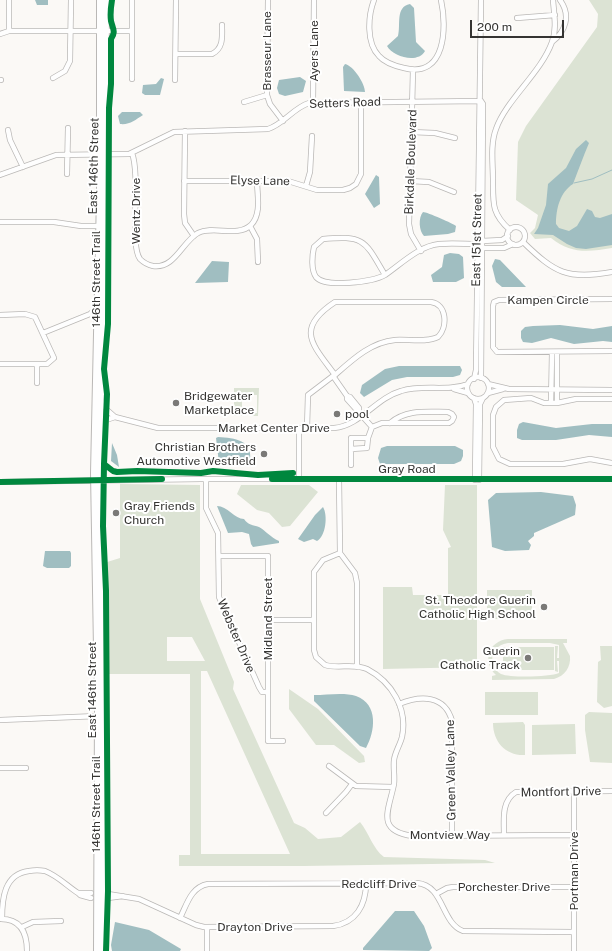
<!DOCTYPE html>
<style>
body{margin:0}
#map{position:relative;width:612px;height:951px;overflow:hidden;background:#fbf9f6;font-family:"Public Sans",sans-serif}
canvas{display:block}
.scale{position:absolute;left:470px;top:20px;width:94px;height:18px;box-sizing:border-box;border:2px solid #353432;border-top:0;padding-left:5px;font-size:12px;line-height:14px;white-space:nowrap;color:#353432;-webkit-text-stroke:3px #fff;paint-order:stroke}
</style>
<div id="map">
<canvas width="612" height="951"></canvas>
<div class="scale">200 m</div>
</div>
<script>
const g = document.querySelector('canvas').getContext('2d');
g.lineJoin = 'round';
function fillPath(path, color) { g.fillStyle = color; g.fill(path, 'evenodd'); }
function trace(path, color, width, dash) { g.strokeStyle = color; g.lineWidth = width; g.lineCap = dash ? 'butt' : 'round'; g.setLineDash(dash || []); g.stroke(path); }
function label(font, color, halo, rows, align = 'center') {
  g.font = font + ' "Public Sans",sans-serif'; g.lineWidth = 4; g.setLineDash([]); g.textBaseline = 'middle'; g.strokeStyle = halo; g.fillStyle = color; for (const [text, x, y, turn = 0] of rows) {
    g.save(); g.translate(x, y); g.rotate((+turn || 0) * Math.PI / 180); g.textAlign = isNaN(turn) ? turn : align; if (halo) g.strokeText(text, 0, 0); g.fillText(text, 0, 0); g.restore();
  }
}
const green = new Path2D(`
 M589,0H612V248C589,252 570,254 551,238L535,239L530,233L535,228L538,215L516,200L518,142L526,126L597,27L598,14Z
 M234,388H259L258,416H250V413H257V395H242V416H234Z
 M120,484L200,485V599L234,682L233,689L294,823L305,828L318,839L341,837L360,822C369,833 373,849 384,857L485,860L495,863L304,866H179V855H190V674H108L104,563L120,558ZM167,637H192L205,661H167ZM201,671H207L290,854H201Z
 M241,485H309L318,492L290,526L282,527L269,513L257,510L237,494Z
 M445,485H477V667L383,669V587H412L413,595H448V548L451,547L443,530Z
 M487,590H532V619H487Z
 M508,639H567V643H563L570,656C571,667 565,676 554,679L492,680V676L496,675C482,662 488,641 508,639ZM508,643H550L559,645V658H557L558,646H555V671L558,672L557,661H559V673C551,677 510,678 501,674C497,672 495,669 493,665C490,653 496,645 508,643Z
 M600,646H612V706L604,708L597,702L598,662L601,660Z
 M503,647H554V670H503Z
 M289,689L318,709L364,756L365,762L359,763L334,745H316L289,709Z
 M485,692H538V715H485Z
 M589,712L612,713V763L590,762L585,730V715Z
 M523,722L525,725V755C506,756 493,742 493,723Z
 M575,724L576,754L532,755V725Z`);
const water = new Path2D(`
 M35,0H48V5H37Z
 M410,4L414,8L416,42L425,51C418,64 393,57 387,46L398,36C401,25 395,7 410,4Z
 M345,64C354,66 365,84 365,92L344,91L343,67Z
 M300,77L306,81L303,92L285,96L279,94L277,88L279,80Z
 M161,78L164,79L160,95H145L142,93L143,85L156,84Z
 M122,112H140L143,115C135,120 130,125 120,124L118,116Z
 M586,140L589,143C583,157 578,171 573,184C560,192 556,209 556,224L559,228L569,231L577,226L587,209L592,211L595,217L600,218L612,214V245L586,249L576,248L567,244L553,235L534,234L538,228L546,205L548,184L566,168L576,149Z
 M376,175L379,177L380,204L374,208L365,194Z
 M423,212C427,212 454,224 456,226L455,232L448,234L424,236C419,231 418,218 423,212Z
 M450,253L459,254L463,257L464,278L456,282H433L431,275L442,267L444,255Z
 M495,259L500,260L526,287H502L496,282L492,266Z
 M212,261L229,262L228,282L195,283Z
 M560,325L593,329L612,326V342L603,341L574,344L551,338L532,343L523,342L521,338V331L525,327L533,326Z
 M399,366H460L462,370L460,375L453,377H407L392,380L364,397L360,393L362,385L385,369Z
 M523,422L556,428L592,424H612V437L589,435L556,440H522L517,438V430L519,424Z
 M218,437C235,438 253,440 250,461L219,463L216,438Z
 M112,443L117,455L119,467L111,461Z
 M387,446H455L463,450V456L461,461L454,464H380L378,458L381,448Z
 M541,492L573,496L576,505L575,515L534,533V536L528,541L531,545L529,550L505,551L492,547L488,500L496,493Z
 M217,506C227,506 235,519 244,519C248,525 253,525 259,527C266,531 270,537 279,541V543L253,547L251,544L249,534L242,532L228,533Z
 M323,507C328,515 326,536 317,541L313,539L304,542L298,539L315,515Z
 M45,551H70L71,553V566L69,568H47L43,566Z
 M314,695C327,695 344,692 356,696C379,704 375,732 366,748L360,746L314,701Z
 M395,911H414L424,926L432,948L429,951L363,950V948Z
 M115,922L149,930L181,949L180,951H112L111,945Z`);
const stream = new Path2D(`
 M574,183L592,179L612,170`);
const minor = new Path2D(`
 M9,0V31
 M268,0L267,95L270,104L283,121
 M374,0C368,16 366,43 379,56C385,63 395,66 404,68C446,79 447,27 441,0
 M517,18L555,15
 M0,34L9,31H132
 M552,42C566,31 571,15 560,0
 M176,54H212C224,48 222,36 222,25
 M413,70L409,224L411,234L421,251
 M53,78L65,71L70,61L71,0
 M132,79V0
 M0,80H1
 M175,80L176,0
 M481,101L483,104L481,378
 M244,102L267,95
 M313,102L314,0
 M8,130L10,140L23,167
 M185,131L184,214L185,223L194,236
 M411,132L435,133L455,138
 M132,153C141,178 129,244 140,259C144,263 148,265 153,266C175,269 182,242 198,233C214,225 237,238 251,225C262,214 257,194 257,181
 M67,174L68,128
 M0,175L56,155L129,154L174,132L268,129C284,124 293,108 309,103L481,101
 M184,181H288L317,190H343L350,188L356,184L361,174V102
 M410,181L429,182L454,192
 M306,186L310,172L312,136
 M0,222H54L81,226H99
 M250,226L257,239L258,262
 M507 236a9 9 0 1 1 18 0a9 9 0 1 1-18 0Z
 M510,230C492,214 493,204 493,181C493,164 490,145 496,129C506,100 541,73 552,42C557,29 554,14 553,0
 M482,241L502,240L508,236
 M523,242C555,273 567,280 612,272
 M482,248H504L513,244
 M385,275C365,241 365,235 323,239L314,247C312,256 311,270 316,277C325,288 373,282 385,275C401,264 419,246 439,244C451,243 465,244 477,244
 M612,299L499,300L494,302L493,306V347L497,352L612,351
 M0,315L25,314L35,317L54,358L47,364H0
 M43,333L90,314L98,307
 M557,352V403
 M333,376L347,396V399L372,427
 M467 388a11 11 0 1 1 22 0a11 11 0 1 1-22 0Z
 M474,379L476,370L481,0
 M37,383V364
 M488,384L509,389L612,390
 M454,389L468,393
 M488,393L503,389
 M347,396L350,397L359,408V411
 M474,398L476,404L475,480
 M612,399H576L557,403H544L531,398L504,400L496,407L493,415V447L499,459L510,464H563L590,459L612,463
 M101,401L107,410L115,417L158,428H334C360,426 376,398 401,391C423,384 447,392 468,384
 M551,403L552,352
 M372,427L382,423H449L452,421L454,417L452,414L448,412C427,412 407,409 390,423
 M307,428L308,395L333,376L335,375C352,360 371,342 395,340C408,339 426,343 438,337C448,327 447,304 431,302H335C294,329 313,345 335,375
 M101,429L106,420L115,417
 M351,449L367,448L368,438
 M351,465V438H368L372,427
 M206,479V508L218,533L219,597L259,687L262,692H268
 M299,479V428
 M339,479L340,553L355,573L357,583V667
 M479,480L480,404L483,398
 M0,482L201,479H612
 M340,553L323,560L314,572V650L316,657L325,665C338,669 354,663 367,669C392,682 408,709 402,737C400,745 395,752 394,760C393,768 395,776 394,784C389,810 375,831 413,836L574,835
 M219,556H268V741H283
 M268,620H313
 M399,704C421,695 445,695 452,721V835
 M0,720L98,716
 M329,766L356,786L393,787
 M0,768H26
 M326,813L346,792L352,784
 M504,835C504,820 501,801 516,792L612,791
 M108,894L139,899L196,925L204,927L333,926C356,923 366,905 366,883
 M436,894L447,888L453,887H574
 M91,898L80,895L78,893H91
 M108,898L123,896
 M180,918C187,904 191,887 208,884L417,883C444,885 441,923 463,931L573,932
 M1,919C21,919 27,933 27,951
 M2,919C2,899 4,874 29,871C34,870 40,870 45,871C58,876 67,886 78,893
 M22,927L33,922L61,921
 M207,951V927
 M574,951V791`);
const major = new Path2D(`
 M97,951L98,708L94,473L100,195V0
 M103,951V684L99,487L105,197L106,0`);
const cycleway = new Path2D(`
 M104,464L107,394L104,369L108,324L109,108L111,84V39C116,32 113,29 111,21C110,14 111,6 112,0
 M272,479H612
 M0,482L162,479
 M106,951L108,891L106,591L103,526L104,464L113,471L117,472L137,471L201,473L213,471L258,475L293,473`);
const markers = [
 [176,403,4,"#7a7977"],
 [337,414,4,"#7a7977"],
 [264,454,4,"#7a7977"],
 [116,513,4,"#7a7977"],
 [544,607,4,"#7a7977"],
 [528,658,4,"#7a7977"]
];
const streetNames = [
 ["Brasseur Lane",267,51,-90],
 ["Ayers Lane",314,51,-90],
 ["Setters Road",345,103,-2],
 ["Birkdale Boulevard",411,162,-88],
 ["East 146th Street",94,166,-89],
 ["Elyse Lane",260,181,1],
 ["Wentz Drive",136,211,-90],
 ["East 151st Street",477,240,-89],
 ["146th Street Trail",96,279,-90],
 ["Kampen Circle",548,300],
 ["Market Center Drive",274,428],
 ["Gray Road",407,469],
 ["Midland Street",268,619,-90],
 ["Webster Drive",236,636,67],
 ["East 146th Street",92,690,-90],
 ["Green Valley Lane",451,770,-91],
 ["Montfort Drive",561,792,-1],
 ["146th Street Trail",96,804,-90],
 ["Montview Way",450,835],
 ["Portman Drive",574,871,-90],
 ["Redcliff Drive",379,884],
 ["Porchester Drive",504,887],
 ["Drayton Drive",255,927]
];
const poiNames = [
 ["Bridgewater",184,396],
 ["Marketplace",184,410],
 ["pool",345,414],
 ["Christian Brothers",256,447,"right"],
 ["Automotive Westfield",256,461,"right"],
 ["Gray Friends",124,506],
 ["Church",124,520],
 ["St. Theodore Guerin",536,600,"right"],
 ["Catholic High School",536,614,"right"],
 ["Guerin",520,651,"right"],
 ["Catholic Track",520,665,"right"]
];
fillPath(green, '#dce3d4');
fillPath(water, '#a0bec1');
trace(stream, '#a0bec1', 1);
trace(minor, '#bab8b6', 6);
trace(major, '#bab8b6', 8);
trace(minor, '#fefefe', 4.5);
trace(major, '#fefefe', 6);
trace(cycleway, '#00873e', 6);
for (const [x, y, r, color] of markers) { const dot = new Path2D(); dot.arc(x, y, r, 0, 2 * Math.PI); g.fillStyle = color; g.fill(dot); trace(dot, '#fff', 1.5); }
label('12px', '#353432', '#fff', streetNames);
label('12px', '#353432', '#fff', poiNames, 'left');
</script>
